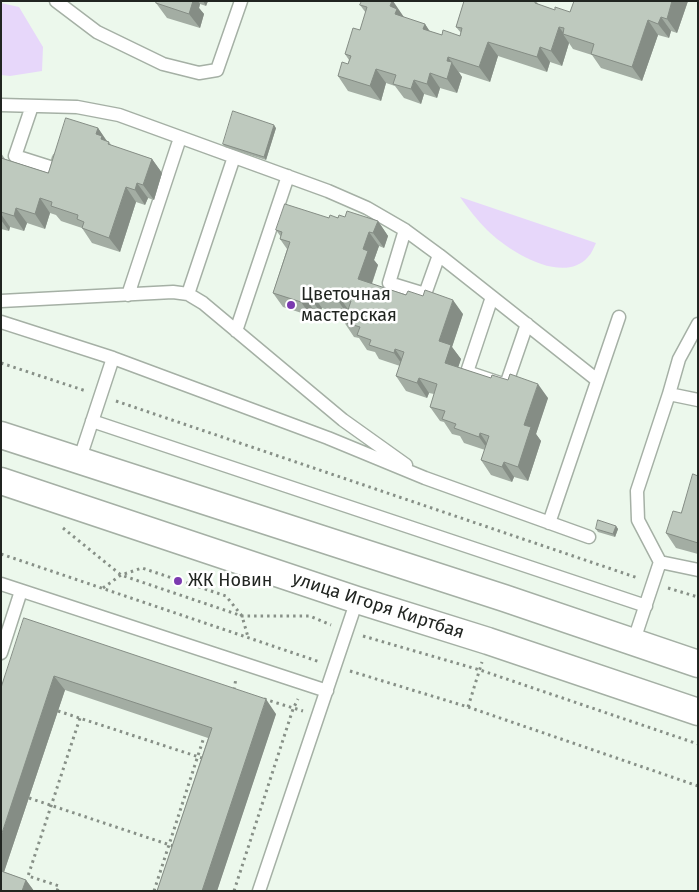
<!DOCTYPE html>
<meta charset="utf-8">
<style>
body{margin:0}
#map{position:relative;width:699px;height:892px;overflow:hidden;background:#ecf8ec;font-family:"Fira Sans",sans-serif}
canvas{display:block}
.frame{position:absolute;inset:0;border:2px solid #212521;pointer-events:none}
</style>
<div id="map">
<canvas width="699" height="892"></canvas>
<div class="frame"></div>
</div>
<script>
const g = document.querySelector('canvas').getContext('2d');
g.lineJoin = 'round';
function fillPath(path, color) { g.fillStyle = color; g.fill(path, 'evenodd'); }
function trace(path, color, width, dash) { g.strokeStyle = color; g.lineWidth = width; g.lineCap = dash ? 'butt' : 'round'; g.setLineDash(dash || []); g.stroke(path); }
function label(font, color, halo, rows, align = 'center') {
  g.font = font + ' "Fira Sans",sans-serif'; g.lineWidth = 5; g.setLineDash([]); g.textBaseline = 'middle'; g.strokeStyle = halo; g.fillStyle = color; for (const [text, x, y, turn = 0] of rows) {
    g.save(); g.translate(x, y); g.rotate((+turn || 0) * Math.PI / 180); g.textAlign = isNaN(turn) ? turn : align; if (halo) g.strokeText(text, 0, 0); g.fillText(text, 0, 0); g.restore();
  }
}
const green = new Path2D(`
 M1,3L19,7L43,47L42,71L10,76L1,75Z
 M460,197L596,243C594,247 592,253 588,257C563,286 507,250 487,230C477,220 468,208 460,197Z`);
const path = new Path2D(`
 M1,363L86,391
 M116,401L638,578
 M63,528L121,575L242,616H310L331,625
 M1,554L320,662
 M103,588L121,575L142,568L226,596L242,616L248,637
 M668,588L698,597
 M363,636L480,670L698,744
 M350,671L468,707L698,786
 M234,690L236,678
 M264,699L303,711
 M468,707L482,662
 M58,711L205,759
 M29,798L176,847
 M57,891L59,886L28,876L80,718
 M154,891L204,737
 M234,891L293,709L298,699`);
const lane = new Path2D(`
 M56,1L97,32L163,64L199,73L217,70L241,1
 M1,105L77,107L119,115L328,191L367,208L405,230L439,255L597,380
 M32,106L15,156L56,169L59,159
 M405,230L389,283L425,294L439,255
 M188,294L234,157
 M128,295L180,138
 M492,297L467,372L506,385L527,324
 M1,301L173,292L188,294L203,303L343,420L406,465
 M1,322L113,358L328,438L425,478L589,537
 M236,331L288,176
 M669,394L679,359L698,324
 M92,421L646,606
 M79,461L113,358
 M549,523L619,317
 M660,562L698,570
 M1,584L327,691
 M633,643L660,562L638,520L637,491L669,394L698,400
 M1,653L21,591
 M259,891L357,600`);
const street = new Path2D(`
 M1,435L504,598L698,664
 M1,481L357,600L488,641L698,712`);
const wall = new Path2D(`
 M157,1H208L206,6L200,4L199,8L204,14L200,28L167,18L156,3Z
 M464,1H536L539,5L555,10L570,12L574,1H688L677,33L671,31L669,38L658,35L642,81L601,68L592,55L573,49L569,43L562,66L550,62L547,72L498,56L490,82L459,72L462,77L457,93L440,88L437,98L424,94L421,104L404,98L395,86L386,83L381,101L348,91L338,76L348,64L349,60L345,54L360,30L366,13L360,5L402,15L403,17L425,24L429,31L442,35L460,36L461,33L456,27Z
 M98,128L107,141L109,142L112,146L152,159L162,173L154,200L148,198L145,205L136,202L120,252L92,243L82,228L61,221L56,215L50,213L45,229L27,223L24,231L10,227L9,231L1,229V153L5,159L48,173Z
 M276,128L266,160L225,147L223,144Z
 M345,217L378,221L388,236L384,248L379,246L374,260L378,265L372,284L463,314L452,347L461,359L458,367L548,398L536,434L541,441L528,481L514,477L512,482L491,475L481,460L485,450L464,443L460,436L452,434L444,422L440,421L430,407L434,394L429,393L427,398L406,391L396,376L400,366L379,359L375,352L367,350L359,338L354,337L344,322L346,316L322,308L320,312L313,309L311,316L283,307L273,293L287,249L280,239L281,237L276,230L329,218Z
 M698,476V554L676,548L666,533L681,513Z
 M616,526L618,529L615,537L598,532L596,529Z
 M24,618L276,714L217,891H157L208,738L65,690L4,872L26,880L34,891H1Z`);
const shadedWall = new Path2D(`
 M190,1H198L200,4L199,8L204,14L200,28L189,14Z
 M203,1H208L206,6Z
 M392,1H393L408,23L406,29L390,6Z
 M672,1H688L677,33L667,19Z
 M661,17L671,31L669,38L658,24Z
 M648,20L658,35L642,81L632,67Z
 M425,24L435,39L423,29Z
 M559,27L565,35L563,34L569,43L562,66L551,51Z
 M488,42L498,56L490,82L479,67Z
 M540,47L550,62L547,72L537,57Z
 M448,57L462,77L457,93L447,79V61Z
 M376,69L386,83L381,101L370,86Z
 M430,73L440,88L437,98L427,84Z
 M414,80L424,94L421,104L411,89Z
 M274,125L276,128L266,160L264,157Z
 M98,128L108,143V144L112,151L96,134Z
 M152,159L162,173L154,200L143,185Z
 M137,183L148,198L145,205L135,190Z
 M126,187L136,202L120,252L109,238Z
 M40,198L50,213L45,229L35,214Z
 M16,208L27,223L24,231L14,216Z
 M1,214L10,227L9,231L1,220Z
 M378,221L388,236L384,248L373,233Z
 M369,232L379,246L374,260L378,265L368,294L358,279L363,249Z
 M311,293L322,308L320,312L310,297Z
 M303,295L313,309L311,316L301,302Z
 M340,298L350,312L349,317L339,302Z
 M453,300L463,314L452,347L461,359L455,377L445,363L439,341Z
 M395,349L405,364L404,367L394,353Z
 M419,378L429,393L427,398L417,383Z
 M538,384L548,398L536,434L541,441L528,481L518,467L524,425Z
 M480,433L490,448L489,451L479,437Z
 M504,462L514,477L512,482L502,467Z
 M616,526L618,529L615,537L613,534Z
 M54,676L65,690L1,881V836Z
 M266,699L276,714L217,891H202Z
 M26,880L34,891H22Z`);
const building = new Path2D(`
 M157,1H193L189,14L156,3Z
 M362,1H392L390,6L397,9L395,14L425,24L423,29L442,35L443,30L460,36L462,28L456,27L464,1H535V3L555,10V7L570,12L574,1H672L667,19L661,17L658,24L648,20L632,67L591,54L594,44L563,34L564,28L559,27L551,51L540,47L537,57L488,42L479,67L448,57L447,61L452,62L447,79L430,73L427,84L414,80L411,89L393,84L396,75L376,69L370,86L338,76L342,62L348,64L351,56L345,54L353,28L360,30L367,7L360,5Z
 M233,111L274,125L264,157L223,144Z
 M66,118L98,128L96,134L102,136L101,139L109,142L108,144L152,159L143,185L137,183L135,190L126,187L109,238L82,228L84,222L77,219L78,215L51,206L52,202L40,198L35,214L16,208L14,216L1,212V158L48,173Z
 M285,204L329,218L330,215L338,218L339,215L345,217L347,211L378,221L373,233L369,232L363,249L368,251L358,279L406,295L408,291L423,296L425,290L453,300L439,341L451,345L445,363L491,378L492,375L508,380L510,374L538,384L524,425L531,427L518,467L504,462L502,467L481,460L489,436L480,433L479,437L454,428L456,424L442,419L445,411L430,407L437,384L419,378L417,383L396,376L404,352L395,349L394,353L369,345L371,340L357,335L360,327L344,322L351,301L340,298L339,302L311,293L310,297L303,295L301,302L273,293L290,242L280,239L282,232L276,230Z
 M693,474L698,476V543L666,533L673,511L681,513Z
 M598,520L616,526L613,534L596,529Z
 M24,618L266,699L202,891H157L212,728L54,676L1,836V688Z
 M1,871L26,880L22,891H1Z`);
const markers = [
 [291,305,5,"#7b3aaf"],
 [178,581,5,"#7b3aaf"]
];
const poiNames = [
 ["Цветочная",301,295],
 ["мастерская",301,316],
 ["ЖК Новин",188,581]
];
const streetNames = [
 ["улица Игоря Киртбая",378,606,18]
];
fillPath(green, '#e7d7fa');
trace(lane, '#a5b0a5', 15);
trace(street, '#a5b0a5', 29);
trace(path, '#879087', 3, [2.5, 4]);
trace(lane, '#fff', 12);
trace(street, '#fff', 26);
fillPath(wall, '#a3ada3');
fillPath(shadedWall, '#858d85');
fillPath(building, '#bec9be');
trace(building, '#858d85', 1);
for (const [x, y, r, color] of markers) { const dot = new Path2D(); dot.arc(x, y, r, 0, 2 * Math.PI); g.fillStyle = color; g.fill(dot); trace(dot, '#fff', 2); }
label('18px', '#212521', '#fff', poiNames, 'left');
label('18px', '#212521', '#fff', streetNames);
</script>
